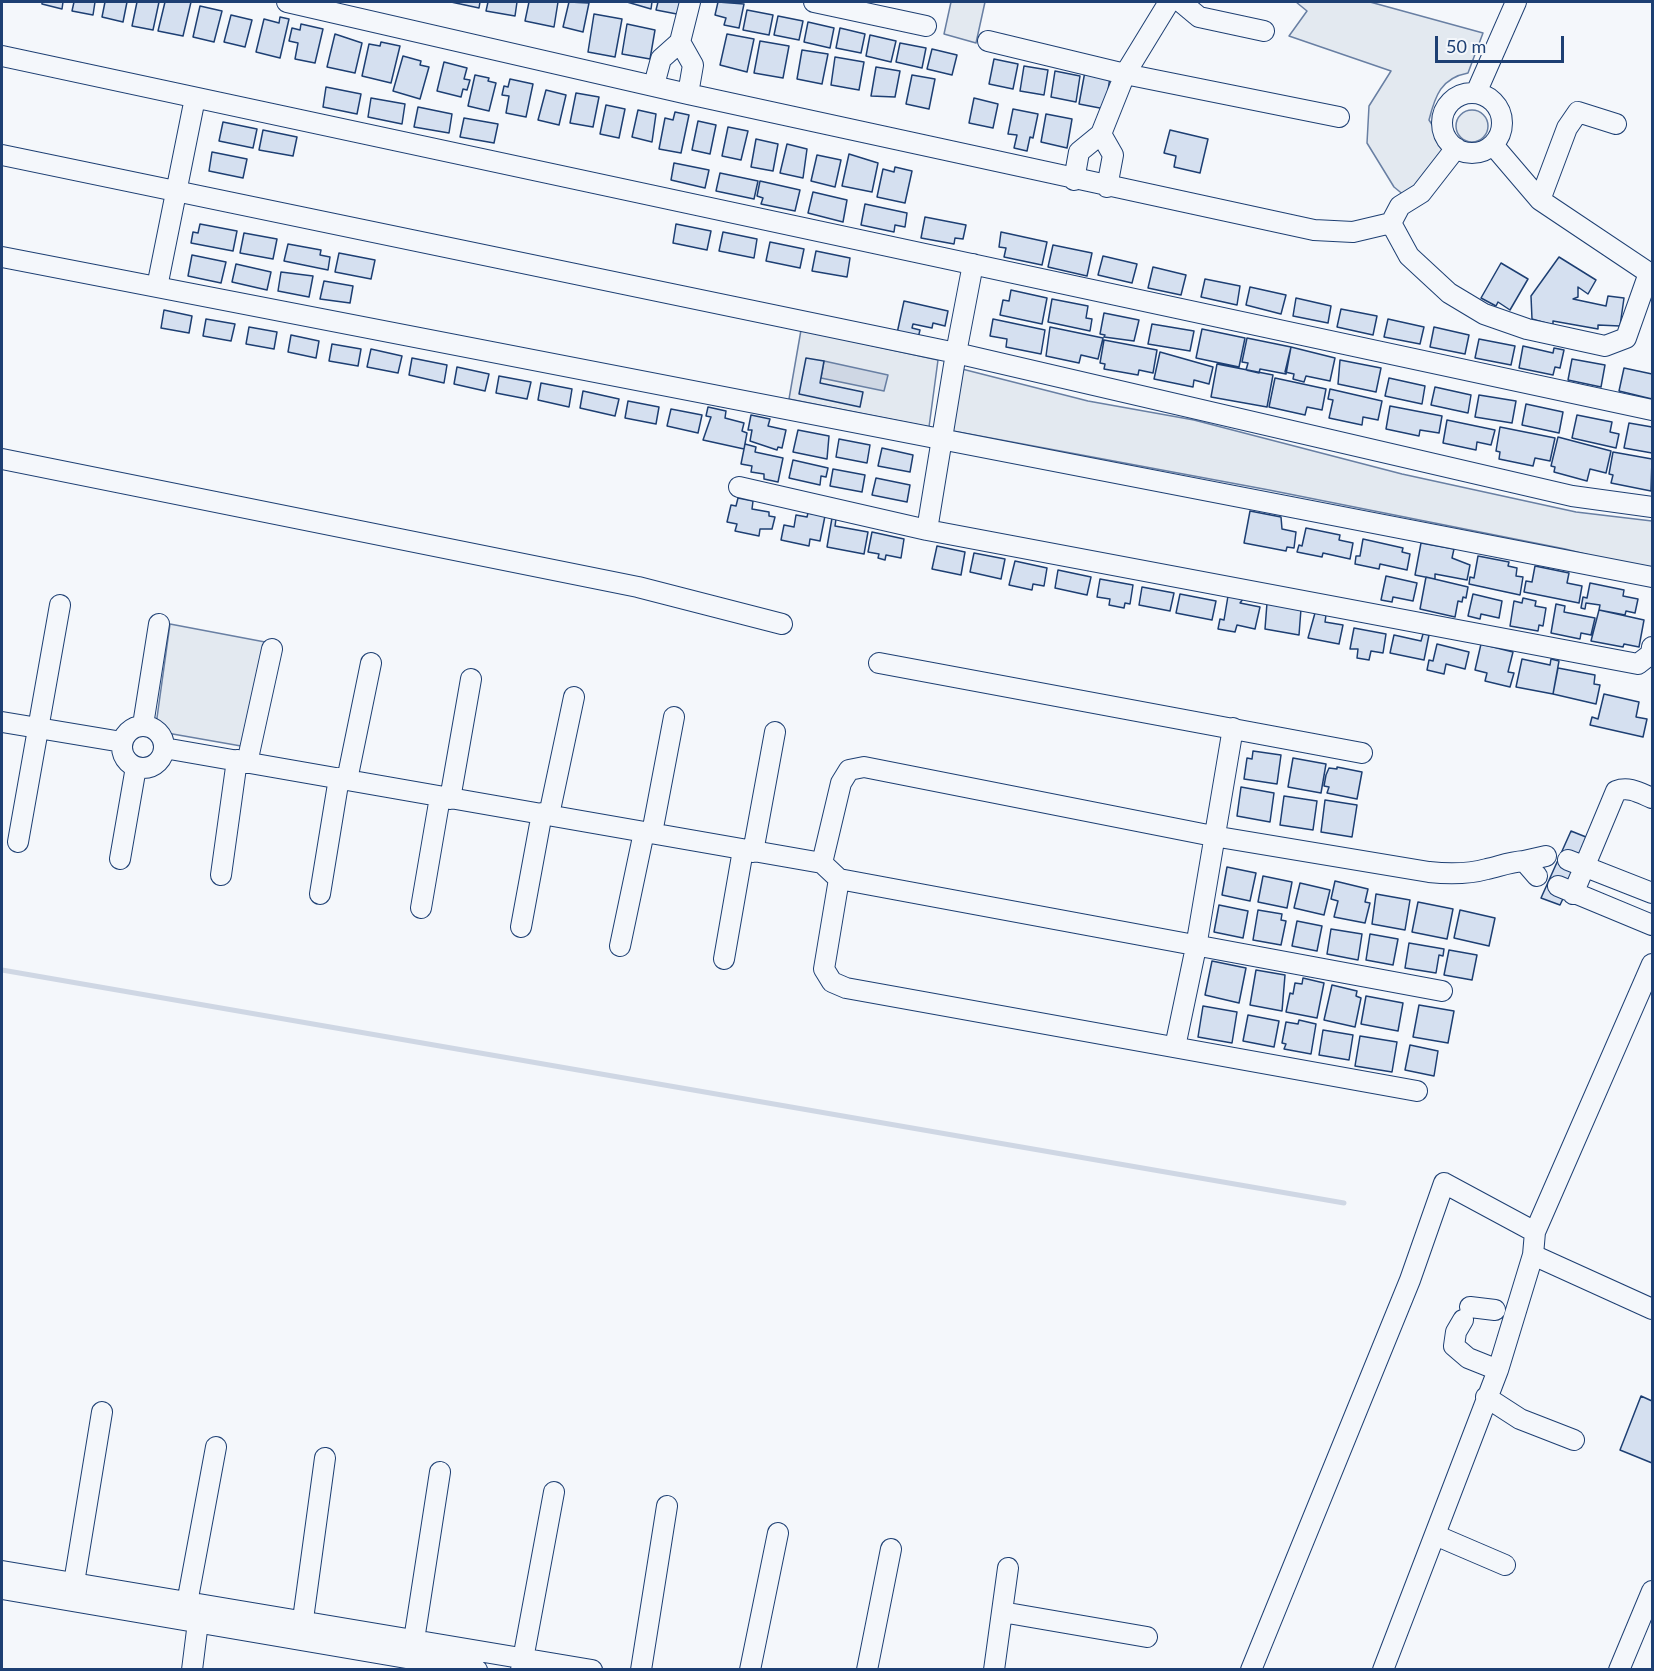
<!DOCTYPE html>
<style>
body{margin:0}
#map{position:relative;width:1654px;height:1671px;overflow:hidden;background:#f4f7fb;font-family:Lato,sans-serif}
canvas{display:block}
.frame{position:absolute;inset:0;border:3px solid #1d3f73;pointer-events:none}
.scale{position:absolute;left:1435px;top:36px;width:129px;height:27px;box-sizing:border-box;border:3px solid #1d3f73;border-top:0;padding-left:8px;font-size:18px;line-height:21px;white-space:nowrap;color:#1d3f73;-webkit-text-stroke:4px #f4f7fb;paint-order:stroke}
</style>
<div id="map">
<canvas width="1654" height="1671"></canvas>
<div class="frame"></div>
<div class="scale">50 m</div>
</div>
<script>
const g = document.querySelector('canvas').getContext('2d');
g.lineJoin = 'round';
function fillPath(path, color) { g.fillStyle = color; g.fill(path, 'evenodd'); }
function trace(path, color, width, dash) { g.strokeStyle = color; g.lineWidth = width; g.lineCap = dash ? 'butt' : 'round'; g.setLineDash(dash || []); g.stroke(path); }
const green = new Path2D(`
 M951,2H985L976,43L944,34Z
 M1296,2H1370L1483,33L1468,73C1441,78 1435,96 1429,120L1454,158L1416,205L1394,187L1367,143L1369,106L1391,71L1289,36L1307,11Z
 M1456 126a16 16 0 1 1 32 0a16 16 0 1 1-32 0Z
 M801,330L938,360L929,427L789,399Z
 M962,369L1088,401L1194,420L1402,474L1576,512L1652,521V571L1565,549L1269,490L953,431Z
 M170,624L265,642L241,746L167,733L156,725Z`);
const water = new Path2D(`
 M824,361L888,375L884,391L821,378Z`);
const stream = new Path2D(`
 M2,970L1344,1203`);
const building = new Path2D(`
 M42,2H63L62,9L42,4Z
 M74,2H95L93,15L72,11Z
 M105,2H127L123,22L102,17Z
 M137,2H159L153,30L132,26Z
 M165,2H191L183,36L158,31Z
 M451,2H480L479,8Z
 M488,2H517L515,16L486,11Z
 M529,2H558L554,27L525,21Z
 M569,2L589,3L583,32L563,27Z
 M627,2H652L651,9Z
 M658,2H684L682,15L656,10Z
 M718,2L744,4L739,28L724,25L726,18L715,15Z
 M200,6L222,11L214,42L193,37Z
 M747,10L773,15L769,35L743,30Z
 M594,14L622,19L615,57L588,52Z
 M231,15L252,20L245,47L224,42Z
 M778,16L803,21L799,40L774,35Z
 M280,17L289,19L280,58L256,52L264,19L279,23Z
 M808,22L834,28L830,48L804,42Z
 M301,24L323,29L315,63L295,59L298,43L289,41L292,28L300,30Z
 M627,24L655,30L650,59L622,54Z
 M840,28L865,34L861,53L836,48Z
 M335,34L362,43L355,73L327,67Z
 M727,34L754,39L747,72L720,65Z
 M870,35L896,41L891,62L866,56Z
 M760,41L789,46L783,78L754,73Z
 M381,42L400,46L391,83L362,76L369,44L380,46Z
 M900,43L926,48L922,68L896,62Z
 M932,49L957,55L952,75L927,69Z
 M802,50L828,54L822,84L797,79Z
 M403,56L421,61L420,65L429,67L420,99L393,91Z
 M835,57L864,62L859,90L831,85Z
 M994,59L1018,64L1013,89L989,84Z
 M444,62L467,68L464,79L470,80L467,90L463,89L461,97L437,91Z
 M1024,66L1048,70L1044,95L1020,91Z
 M1086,66L1111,71L1105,109L1079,104Z
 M876,67L900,71L895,97L871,96Z
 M1055,71L1080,76L1076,102L1051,97Z
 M475,75L489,78L488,81L496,83L489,111L468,106Z
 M912,75L935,79L929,109L906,104Z
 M510,79L533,84L526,117L506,113L509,96L502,95L504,86L508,87Z
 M326,87L361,94L357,114L323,107Z
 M546,90L566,95L559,125L538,120Z
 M576,93L599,97L593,127L570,123Z
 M371,98L405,104L402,124L368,117Z
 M974,98L998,104L993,128L969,123Z
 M606,105L625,109L619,138L600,134Z
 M418,107L452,114L449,133L414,127Z
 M1013,109L1038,114L1033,138L1030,137L1027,151L1014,148L1017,135L1008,134Z
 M638,110L656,114L652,142L632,137Z
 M675,112L689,115L681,153L659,149L665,118L673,120Z
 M1046,114L1072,119L1067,148L1041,142Z
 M464,118L498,124L494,143L460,137Z
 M698,121L716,125L710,154L692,150Z
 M223,122L257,129L253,148L219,141Z
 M728,127L748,131L741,160L722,156Z
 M263,130L297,137L293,156L259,150Z
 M1170,130L1208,139L1200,173L1174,167L1176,156L1164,153Z
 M756,139L778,144L773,171L751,167Z
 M787,144L807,149L803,178L780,173Z
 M212,152L247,159L243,178L209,171Z
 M849,154L878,163L872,192L842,186Z
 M817,155L841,160L835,187L811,181Z
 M674,163L709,170L705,188L671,180Z
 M895,167L912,171L905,203L877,197L883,169L894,172Z
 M720,173L758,181L754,199L716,191Z
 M760,181L800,190L795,211L761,204L763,198L757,196Z
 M813,192L847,200L843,222L808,213Z
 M865,204L907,213L905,227L895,225L894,232L861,225Z
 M925,217L966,225L963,239L955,238L954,244L921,238Z
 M200,224L237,231L233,251L191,243L193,232L198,233Z
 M676,224L711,231L707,250L673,243Z
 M723,232L757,239L754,258L719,251Z
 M1001,232L1047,242L1042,265L1004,257L1006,248L999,247Z
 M244,233L277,239L273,259L240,253Z
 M770,242L804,249L800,268L766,261Z
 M288,244L321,250L320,255L330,257L328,270L284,261Z
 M1053,245L1092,253L1087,276L1048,267Z
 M816,251L850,258L847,277L812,271Z
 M339,253L375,260L371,279L335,272Z
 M192,255L226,262L221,283L188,276Z
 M1103,256L1137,264L1132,283L1098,275Z
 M1559,257L1596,280L1588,294L1578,287V297L1573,299L1606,306L1608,296L1624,298L1620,326L1598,325V329L1553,321V325L1532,319L1531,296Z
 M1501,263L1528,279L1510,310L1498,302L1496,306L1481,298Z
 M236,264L271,272L267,290L232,282Z
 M1153,267L1186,275L1181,295L1148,288Z
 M281,272L313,276L309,297L278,291Z
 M1205,279L1240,286L1237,305L1201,297Z
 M324,281L353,286L350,303L320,299Z
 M1250,287L1286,295L1281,314L1246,305Z
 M1011,290L1047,298L1042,324L1000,315L1003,300L1009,301Z
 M1296,298L1331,306L1328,323L1293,316Z
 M1052,299L1088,306L1086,318L1092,319L1090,331L1048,322Z
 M904,301L948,311L945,326L933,323L932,328L913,324L912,328L920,330L917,342L896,338Z
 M1341,309L1377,316L1373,335L1337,327Z
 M164,310L192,316L189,333L161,328Z
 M1104,313L1139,320L1134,341L1104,337L1105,335L1100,334Z
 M206,319L235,324L231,341L203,336Z
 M993,319L1045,330L1041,354L1006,347L1007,339L990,336Z
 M1388,319L1424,327L1420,344L1384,337Z
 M1152,324L1194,331L1190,351L1148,344Z
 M249,327L277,332L274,349L246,344Z
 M1050,327L1103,338L1098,359L1081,355L1079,363L1046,356Z
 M1434,327L1469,335L1465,354L1430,347Z
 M1202,329L1245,338L1239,367L1196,358Z
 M291,335L319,341L316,358L288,352Z
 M1247,338L1291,347L1286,374L1260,369L1259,373L1246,370L1248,363L1242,362Z
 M1479,339L1515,346L1511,365L1475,358Z
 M1104,340L1157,350L1153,373L1139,370L1138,375L1104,369L1105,364L1100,363Z
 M332,344L361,349L358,366L329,361Z
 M1523,346L1553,353L1554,348L1564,350L1560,368L1555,367L1553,375L1519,368Z
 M1291,347L1335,358L1330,381L1306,376L1304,382L1293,379L1294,374L1285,372Z
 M371,349L402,356L398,373L367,367Z
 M1160,352L1213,367L1209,384L1194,380L1193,387L1154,379Z
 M412,358L447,365L444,383L409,375Z
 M806,358L824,361L820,383L863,392L860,407L799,394Z
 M1572,359L1605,365L1601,387L1568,380Z
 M1340,360L1381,368L1376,392L1338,384Z
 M1217,364L1273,375L1267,407L1211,397Z
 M457,367L489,374L485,391L454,384Z
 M1624,368L1652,374V399L1619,391Z
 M499,376L531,382L527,399L496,393Z
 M1275,378L1326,389L1322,410L1307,407L1305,415L1269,407Z
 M1389,378L1425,386L1422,404L1385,396Z
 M541,383L572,389L569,407L538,400Z
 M1435,387L1471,395L1468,413L1431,405Z
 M1330,389L1382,401L1378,420L1363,417L1362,425L1329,418L1333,400L1328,399Z
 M583,391L619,399L615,416L580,408Z
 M1479,395L1516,401L1512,423L1475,417Z
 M628,401L659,407L656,424L625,418Z
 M1526,404L1563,412L1559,433L1522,425Z
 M1390,406L1442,416L1439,433L1420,430L1419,436L1386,429Z
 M708,407L726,411L725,418L744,423L742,431L747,433L744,449L703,440L711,417L706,416Z
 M671,409L702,415L698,433L667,426Z
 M751,415L770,419L768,426L786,430L782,448L778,447L777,450L750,441L752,430H748Z
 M1577,415L1612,422L1610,432L1619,434L1616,448L1572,438Z
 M1447,420L1495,430L1491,445L1477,442L1476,450L1443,443Z
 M1629,423L1652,427V453L1624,448Z
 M1500,427L1555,438L1550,461L1535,458L1533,466L1499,459L1500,452L1496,451Z
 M798,430L829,436L827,459L793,452Z
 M1558,437L1611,451L1606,473L1590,469L1587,481L1554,472L1555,467L1551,466Z
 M839,439L870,445L867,463L836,457Z
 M745,444L756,447L755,452L783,458L778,482L764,479V474L751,472L752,466L741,464Z
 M882,448L913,455L910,472L878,466Z
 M1613,452L1652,459L1651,491L1611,483L1613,475L1609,474Z
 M793,460L828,468L826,477L821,476L820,485L789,478Z
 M833,469L865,475L862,492L830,486Z
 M876,478L910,485L907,502L872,495Z
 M738,498L753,501L752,509L769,512V516L775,517L772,529H760L759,536L735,531L737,524L727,522L731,505L736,506Z
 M1250,511L1281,517L1282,529L1296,532L1294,548L1287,547L1286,551L1244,543Z
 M808,513L825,516L820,541L810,539L809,546L781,540L784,525L794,527L796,515L807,517Z
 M832,518L836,519L835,526L868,532L864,554L827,547Z
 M1306,528L1340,535L1339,540L1353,543L1350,559L1323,553L1322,557L1297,552L1299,545L1302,546Z
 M872,532L904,539L901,558L886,555L885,560L878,558L879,554L868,552Z
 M1363,539L1403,548L1402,552L1410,554L1407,570L1380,564L1379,569L1355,564L1356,556H1360Z
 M1421,543L1454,549L1452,558L1470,565L1467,580L1435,574V579L1415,575Z
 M937,546L965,552L961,575L932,569Z
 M974,553L1005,559L1001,579L970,572Z
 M1478,556L1509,562L1508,566L1517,568L1516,576L1523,577L1520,595L1469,584L1470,577L1474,578Z
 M1015,561L1047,568L1044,586L1033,584L1032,590L1009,585Z
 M1535,566L1569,573L1567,583L1582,586L1579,603L1524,592L1526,581L1532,582Z
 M1058,570L1091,577L1087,595L1055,588Z
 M1386,576L1417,583L1413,601L1393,597L1392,602L1381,600Z
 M1426,577L1468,587L1466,598L1463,597L1462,602L1458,601L1455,617L1420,609Z
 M1100,579L1133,585L1130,604L1125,603L1124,608L1109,605L1110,599L1097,597Z
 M1590,583L1624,590L1623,596L1638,599L1635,613L1626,611L1625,615L1599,610L1600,605L1586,603L1585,609L1581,608L1583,597L1587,598Z
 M1142,587L1174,593L1170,611L1139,605Z
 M1180,594L1216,601L1212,620L1176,613Z
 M1473,594L1502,601L1499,618L1481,614L1480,619L1468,616Z
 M1228,596L1243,599L1240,603L1260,607L1255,629L1237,625L1235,632L1218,629L1220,619L1224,620Z
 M1523,598L1536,601L1535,606L1546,608L1543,626L1539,625L1538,631L1510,626L1514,601L1522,603Z
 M1267,603L1301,609L1299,635L1265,629Z
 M1556,604L1565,606L1564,612L1595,618L1591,635L1581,633L1580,639L1551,633Z
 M1599,610L1644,620L1639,647L1624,644L1623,647L1591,641Z
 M1315,613L1326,615L1325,622L1343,625L1339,644L1308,638Z
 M1354,628L1386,634L1383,653L1371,651L1369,660L1357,658L1358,649H1350Z
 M1423,634L1429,635L1424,660L1390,653L1394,635L1421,641Z
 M1437,644L1469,652L1465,669L1446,664L1444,674L1427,670L1429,660L1433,661Z
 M1481,644L1513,652L1508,672L1514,673L1510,687L1485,681L1487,673L1475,670Z
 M1522,659L1550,665L1551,659L1559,661L1553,694L1516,687Z
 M1558,668L1595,675L1594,684L1600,685L1596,704L1553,694Z
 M1604,694L1639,702L1636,717L1647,719L1643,737L1590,725L1592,717L1598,719Z
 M1253,751L1281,755L1277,784L1244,779L1247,758L1252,759Z
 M1293,758L1326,764L1321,793L1288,787Z
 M1337,767L1362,772L1357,799L1327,793L1329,787L1324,786L1326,775L1329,768L1337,769Z
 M1241,787L1274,793L1270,822L1237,816Z
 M1284,796L1317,801L1313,830L1280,825Z
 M1325,800L1357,805L1352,837L1321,832Z
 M1571,831L1591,839L1560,905L1541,898Z
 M1227,867L1256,873L1250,901L1222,895Z
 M1263,876L1292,882L1287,908L1258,902Z
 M1335,881L1368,889L1365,902L1370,903L1365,923L1334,917L1338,901L1331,899Z
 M1300,883L1330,890L1324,915L1294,908Z
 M1376,894L1410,900L1405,930L1372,924Z
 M1418,902L1453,909L1447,939L1412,932Z
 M1219,905L1248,911L1243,938L1214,932Z
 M1258,910L1282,914L1281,920L1286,921L1281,945L1253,940Z
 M1460,910L1495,918L1489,946L1454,938Z
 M1297,921L1322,926L1317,951L1292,946Z
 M1331,929L1362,934L1358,960L1327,954Z
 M1370,934L1398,939L1393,965L1366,960Z
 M1409,943L1444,949L1443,956L1439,955L1436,973L1405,968Z
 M1449,950L1477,955L1472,980L1444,975Z
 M1212,961L1246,968L1239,1003L1205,995Z
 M1256,970L1285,975L1282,1011L1250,1005Z
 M1303,978L1324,983L1317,1018L1286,1012L1290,993L1293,994L1295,983L1302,984Z
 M1332,985L1357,991L1356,996L1361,998L1355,1027L1324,1020Z
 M1366,996L1403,1003L1398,1031L1361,1024Z
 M1419,1005L1454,1011L1448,1043L1413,1037Z
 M1203,1006L1237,1012L1232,1043L1198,1037Z
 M1248,1015L1279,1021L1274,1047L1243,1041Z
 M1299,1020L1316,1024L1311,1054L1284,1049L1286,1044L1282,1043L1286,1022L1298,1024Z
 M1323,1030L1353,1035L1349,1060L1319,1055Z
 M1360,1036L1397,1042L1392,1072L1355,1066Z
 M1410,1045L1438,1051L1434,1076L1405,1070Z
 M1641,1396L1652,1401V1463L1620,1450Z`);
const minor = new Path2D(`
 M287,2L688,94L1314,230L1353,232L1391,223L1400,206L1421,193L1456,148
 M814,2L926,26
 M1181,2L1199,17L1264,31
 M988,41L1125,74L1339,117
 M680,42L693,65L688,94
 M2,56L1652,410
 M654,85L661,59L680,42L690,2
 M1476,93L1516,2
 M1442 123a30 30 0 1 1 60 0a30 30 0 1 1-60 0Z
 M1101,134L1113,155L1107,187
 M1493,145L1540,200L1652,275
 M2,155L956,353L1572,496L1652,507
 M1074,180L1079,152L1101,134L1125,74L1169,2
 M1540,200L1567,128L1578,112L1616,124
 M1391,223L1409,256L1449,293L1484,314L1527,329L1605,346L1626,338L1649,273
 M2,257L1652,577
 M157,287L195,98
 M2,459L638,587L782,624
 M739,487L927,530L1638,664L1651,654L1652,647
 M927,530L956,353L973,264
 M879,663L1362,753
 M2,722L122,742
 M143,725L159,624
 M122 747a21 21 0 1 1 42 0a21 21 0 1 1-42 0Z
 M164,748L822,863L839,879L1442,991
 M247,763L272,649
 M347,780L371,663
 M450,799L471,679
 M549,815L574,697
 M652,833L674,717
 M18,842L60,605
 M753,852L775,732
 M120,859L136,767
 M1568,860L1652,893
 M822,863L841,783L849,770L864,767L1213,836L1429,872C1448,874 1469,874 1487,869C1500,866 1510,862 1524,861
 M221,875L237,760
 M1537,876L1524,861L1546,856
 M839,879L824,969L832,982L846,988L1417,1091
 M1558,886L1652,925
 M320,894L339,778
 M1573,894L1616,791C1629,786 1640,793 1652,798
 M421,908L440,797
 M521,927L542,813
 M620,946L644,832
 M724,959L743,850
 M1175,1047L1196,947L1233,728
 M1533,1255L1652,1309
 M1470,1307L1495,1310
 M1463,1320L1456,1332L1454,1346L1468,1358L1498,1370
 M1486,1397L1520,1419L1574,1440
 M1435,1535L1505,1565
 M2,1571L592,1670
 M2,1589L477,1670
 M72,1595L102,1412
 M1002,1612L1147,1637
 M185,1614L216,1447
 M301,1634L325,1458
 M412,1653L440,1472
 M192,1670L198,1622
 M521,1670L554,1492
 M641,1670L667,1506
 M750,1670L778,1533
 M867,1670L891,1549
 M994,1670L1008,1568
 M1251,1670L1410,1280L1444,1183L1535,1232
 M1383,1670L1498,1370L1533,1255L1535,1232L1652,964
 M1619,1670L1652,1591`);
fillPath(green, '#e3e9f0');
trace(green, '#687fa3', 1.5);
fillPath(water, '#cfd7e4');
trace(water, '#687fa3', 1.5);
trace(stream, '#cfd7e4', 5);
fillPath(building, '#d5e0f0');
trace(building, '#1d3f73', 1.5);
trace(minor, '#1d3f73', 22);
trace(minor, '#f4f7fb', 20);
</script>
